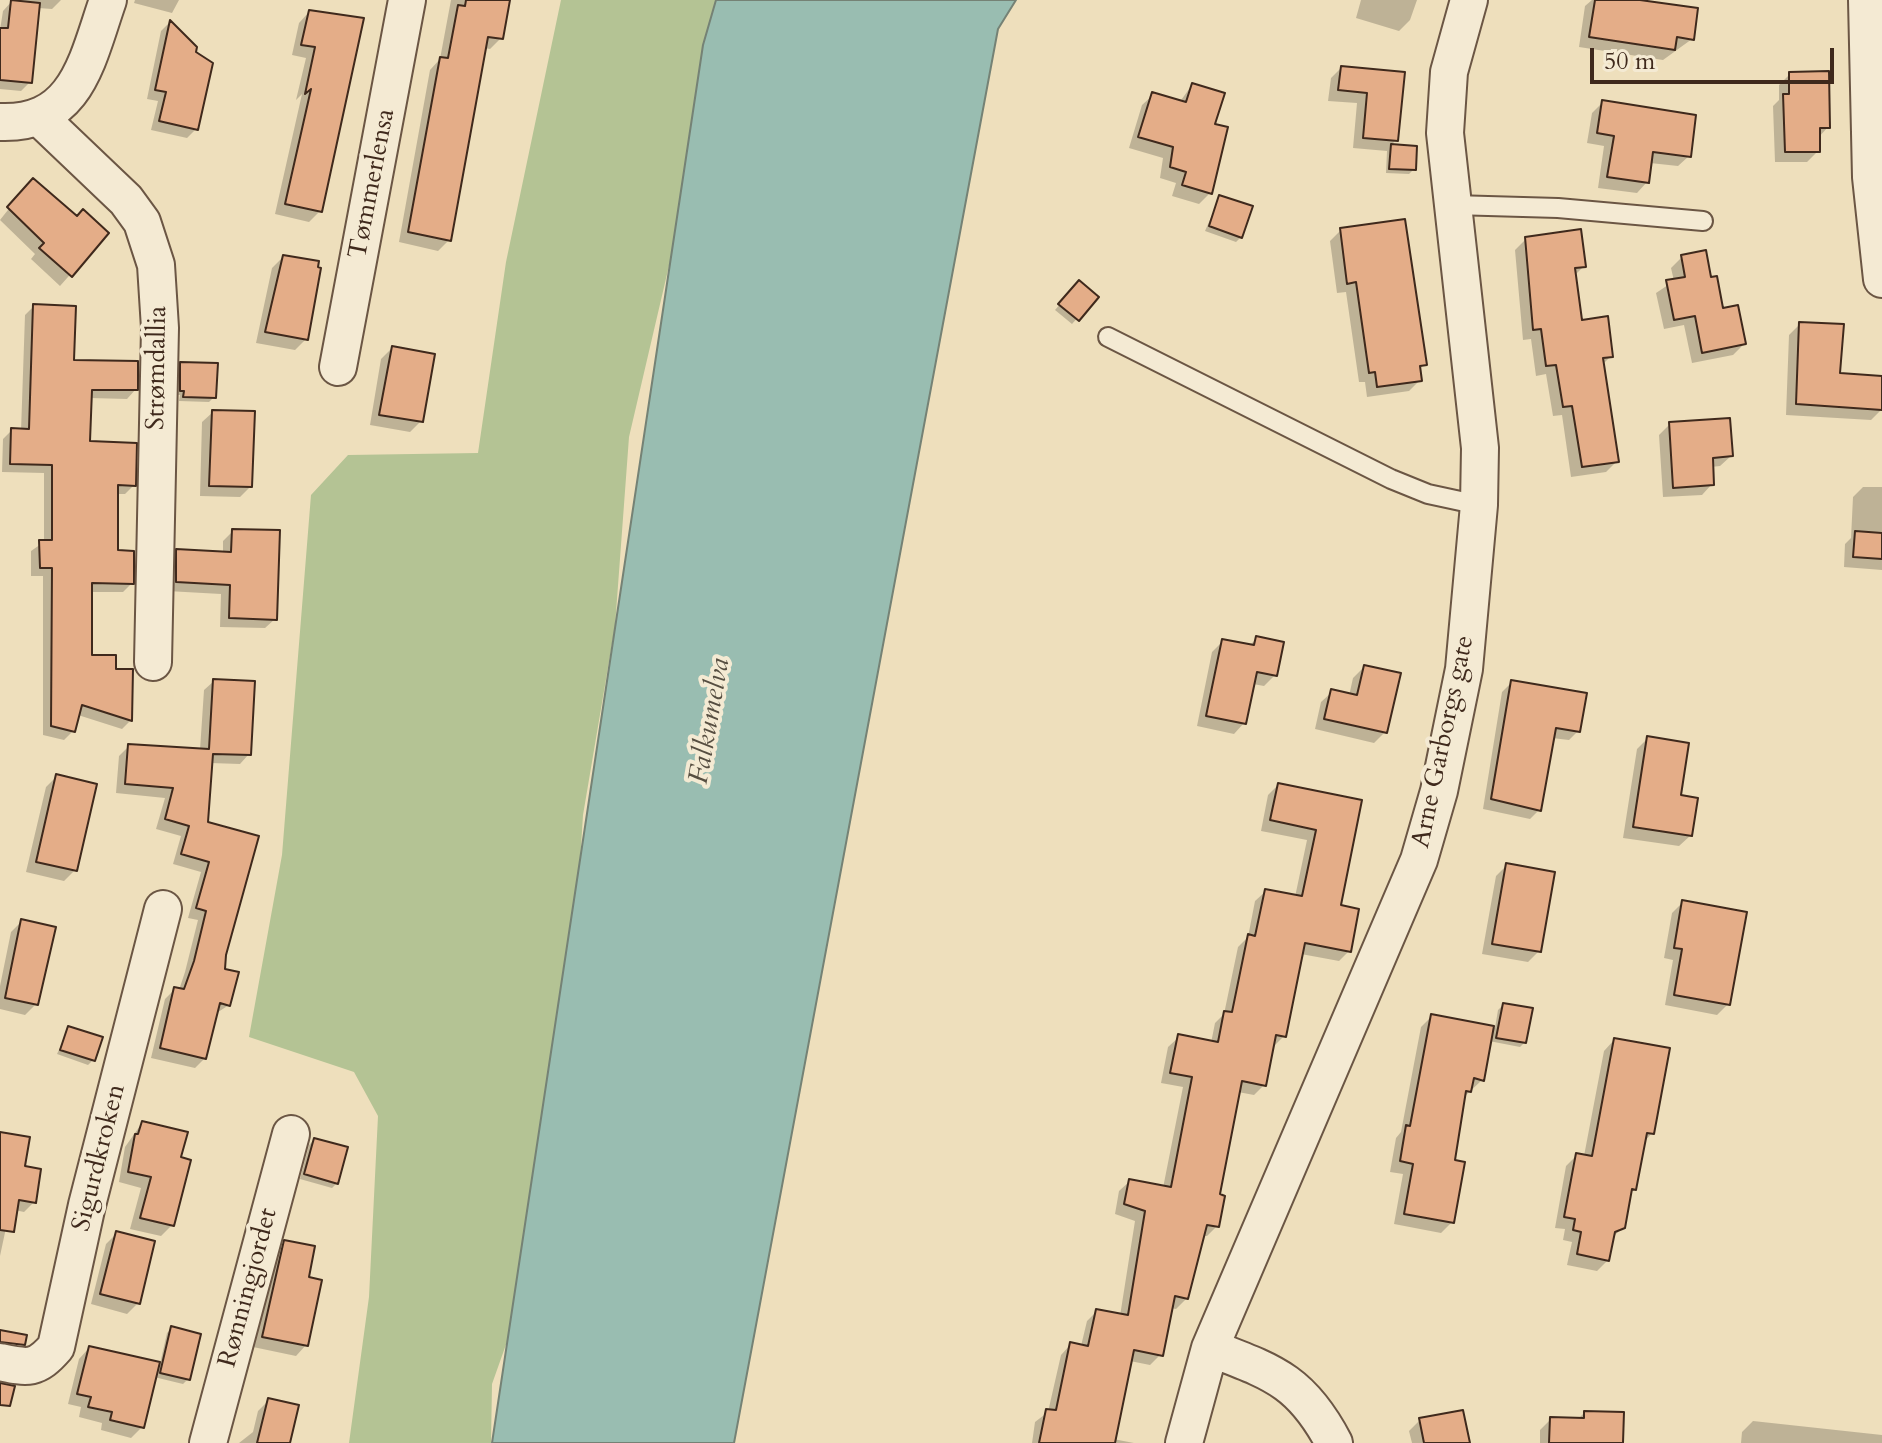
<!DOCTYPE html>
<meta charset="utf-8">
<style>
body{margin:0}
#map{position:relative;width:1882px;height:1443px;overflow:hidden;background:#eedfbc;font-family:Cardo,serif}
canvas{display:block}
.scale{position:absolute;left:1590px;top:48px;width:244px;height:36px;box-sizing:border-box;border:4px solid #3f291c;border-top:0;padding-left:10px;font-size:24px;line-height:28px;white-space:nowrap;color:#3f291c;-webkit-text-stroke:6px #f4ead3;paint-order:stroke}
</style>
<div id="map">
<canvas width="1882" height="1443"></canvas>
<div class="scale">50 m</div>
</div>
<script>
const g = document.querySelector('canvas').getContext('2d');
g.lineJoin = 'round';
function fillPath(path, color) { g.fillStyle = color; g.fill(path, 'evenodd'); }
function trace(path, color, width, dash) { g.strokeStyle = color; g.lineWidth = width; g.lineCap = dash ? 'butt' : 'round'; g.setLineDash(dash || []); g.stroke(path); }
function label(font, color, halo, rows, align = 'center') {
  g.font = font + ' Cardo,serif'; g.lineWidth = 8; g.setLineDash([]); g.textBaseline = 'middle'; g.strokeStyle = halo; g.fillStyle = color; for (const [text, x, y, turn = 0] of rows) {
    g.save(); g.translate(x, y); g.rotate((+turn || 0) * Math.PI / 180); g.textAlign = isNaN(turn) ? turn : align; if (halo) g.strokeText(text, 0, 0); g.fillText(text, 0, 0); g.restore();
  }
}
const green = new Path2D(`
 M561,0H731L629,437L615,626L583,815L559,1195L492,1384L491,1443H349L369,1297L378,1116L354,1072L249,1037L282,855L311,495L348,455L478,453L506,262Z`);
const water = new Path2D(`
 M716,0H1016L998,29L734,1443H492L703,45Z`);
const shadow = new Path2D(`
 M13,0H61L52,9L38,8L30,82L21,91L0,89V30L3,11Z
 M135,0H179L172,13L134,3Z
 M451,0H509L501,38L490,49L484,48L449,240L438,251L399,242L430,70L440,59Z
 M1361,0H1417L1410,20L1399,31L1356,18Z
 M1592,0H1627L1692,39L1663,60L1579,47L1585,6Z
 M309,12L362,20L320,211L309,222L275,214L302,94L296,100L306,58L292,55L299,23Z
 M170,22L196,129L187,138L151,130L158,101L147,99L161,31Z
 M1341,68L1402,74L1396,140L1390,146L1415,147L1414,169L1409,174L1386,173L1387,151L1353,148L1357,103L1328,101L1331,78Z
 M1790,74L1828,127L1818,138V151L1807,162H1775L1773,106L1779,100V85Z
 M1192,85L1213,125L1210,193L1199,204L1172,196L1176,183L1160,178L1163,158L1129,148L1142,105L1153,95L1179,103Z
 M1603,102L1689,156L1678,166L1650,163L1647,182L1637,193L1598,188L1604,146L1587,143L1592,113Z
 M23,191L107,233L60,286L31,259L35,254L0,220Z
 M1220,197L1241,237L1236,242L1205,231Z
 M1341,230L1424,364L1419,370L1420,380L1409,391L1367,397L1365,382H1359L1346,292L1337,293L1330,241Z
 M1526,239L1584,266L1574,276L1580,322L1611,356L1602,365L1617,461L1606,472L1571,477L1562,415L1553,416L1546,374L1536,376L1531,339L1523,340L1515,250Z
 M283,257L306,339L295,350L256,343L272,268Z
 M1682,257L1710,279L1722,310L1744,344L1733,355L1692,363L1684,325L1664,329L1656,293L1674,281L1671,268Z
 M1074,288L1096,297L1072,324L1055,310Z
 M34,306L72,362L136,389L127,399L90,398L88,443L134,485L125,494H116V552L132,583L123,592H90V657L131,720L122,729L78,715L73,731L64,740L43,735V576H31V551L44,542V473L2,472L3,439L12,430L21,431L25,315Z
 M1800,324L1838,375L1882,378V409L1871,420L1786,415L1789,335Z
 M392,348L421,421L410,432L370,425L381,359Z
 M181,364L214,397L209,402L179,401L180,395H176V369Z
 M213,412L250,487L240,497L200,496L202,422Z
 M1670,424L1731,456L1720,466L1711,467L1712,484L1702,495L1663,497L1659,435Z
 M1863,487H1882V570L1844,567L1845,544L1851,538L1853,497Z
 M233,531L275,619L265,628L220,627L221,594L167,591V561L177,551L223,554V541Z
 M1257,638L1275,675L1264,686L1253,684L1244,723L1234,734L1197,726L1212,652L1223,641L1249,646Z
 M1364,667L1385,732L1374,743L1315,729L1321,702L1332,692L1349,696L1353,678Z
 M214,681L249,754L240,764L210,763L206,823L229,1005L215,1014L205,1058L195,1068L151,1058L165,999L175,989L179,990L185,972L198,920L188,918L201,872L173,864L181,836L156,829L165,798L116,793L119,756L129,746L200,750L204,690Z
 M1512,682L1578,731L1569,740L1552,738L1539,810L1530,819L1483,809L1502,692Z
 M1648,738L1679,797L1690,836L1679,846L1623,838L1637,749Z
 M57,776L75,870L64,881L26,872L46,787Z
 M1278,785L1360,801L1338,907L1349,951L1339,961L1301,954L1284,1036L1274,1046L1264,1085L1254,1095L1238,1092L1217,1196V1226L1207,1236H1202L1187,1298L1176,1309L1170,1308L1161,1354L1150,1365L1130,1361L1113,1439L1134,1443H1032L1035,1422L1048,1412L1061,1355L1071,1344L1081,1346L1087,1321L1097,1311L1120,1316L1135,1221L1115,1214L1119,1191L1130,1181L1163,1188L1183,1087L1161,1083L1168,1047L1179,1037L1211,1043L1215,1023L1224,1014L1238,947L1248,937L1255,901L1266,891L1295,897L1307,840L1261,831L1268,795Z
 M1507,865L1539,951L1528,962L1482,954L1496,876Z
 M1683,902L1728,1004L1717,1015L1665,1005L1673,960L1664,958L1672,913Z
 M22,921L36,1004L25,1015L0,1009V986L11,932Z
 M1503,1005L1525,1042L1520,1047L1489,1041L1482,1080L1464,1097L1453,1161L1452,1222L1441,1233L1394,1224L1403,1174L1390,1172L1396,1138L1401,1132L1421,1027L1432,1016L1495,1028L1498,1010Z
 M69,1028L93,1060L88,1065L57,1054Z
 M1614,1040L1652,1133L1644,1142L1623,1227L1612,1238L1608,1260L1597,1271L1567,1265L1572,1242L1563,1240L1565,1229L1555,1228L1566,1166L1577,1155L1584,1156L1604,1051Z
 M142,1123L179,1159L172,1225L161,1236L130,1229L141,1188L119,1182L125,1147Z
 M0,1134L23,1168L34,1202L24,1212L10,1209L0,1256Z
 M314,1140L337,1183L332,1188L300,1179L309,1145Z
 M117,1233L138,1303L127,1314L91,1304L106,1244Z
 M285,1242L306,1345L296,1356L253,1347L274,1253Z
 M172,1328L188,1379L183,1384L154,1377L142,1427L131,1438L101,1430L102,1423L79,1417L81,1407L68,1404L79,1359L89,1348L160,1364L167,1333Z
 M269,1400L288,1443H239L253,1432L258,1411Z
 M1584,1413L1621,1443H1540V1430L1551,1419L1577,1420Z
 M1420,1420L1468,1443H1412L1409,1431Z
 M1753,1421L1882,1435V1443H1741L1742,1432Z`);
const building = new Path2D(`
 M11,0L40,3L32,83L0,80V28H8Z
 M466,0H510L503,39L488,37L451,241L408,232L440,57L448,58L458,5L465,6Z
 M1595,0H1640L1698,8L1694,40L1677,37L1675,50L1589,37Z
 M309,10L364,18L322,212L285,204L311,89L305,94L315,47L301,45Z
 M170,20L197,47L196,52L213,63L198,130L159,121L166,92L155,90Z
 M1341,66L1405,72L1398,141L1363,138L1367,93L1338,90Z
 M1829,71L1830,128H1820V152H1785L1783,94H1789V72Z
 M1192,83L1225,93L1215,124L1228,127L1212,194L1182,185L1186,172L1170,167L1173,147L1138,137L1152,92L1186,102Z
 M1602,100L1696,115L1691,157L1653,152L1649,183L1607,177L1614,136L1597,133Z
 M1391,144L1417,146L1416,170L1389,169Z
 M33,178L77,216L83,209L109,233L72,277L39,248L44,243L7,207Z
 M1219,195L1253,206L1242,238L1209,226Z
 M1405,219L1427,365L1420,366L1422,381L1377,387L1375,372L1369,373L1356,282L1347,284L1340,228Z
 M1581,229L1586,267L1575,268L1582,320L1608,316L1613,357L1603,358L1619,462L1582,467L1572,406L1563,407L1556,365L1546,366L1541,329L1533,330L1525,237Z
 M1706,250L1711,277L1717,276L1723,308L1738,305L1746,344L1702,353L1695,316L1674,320L1666,280L1685,277L1681,255Z
 M283,255L319,261L318,267L321,268L308,340L265,332Z
 M1079,280L1099,297L1079,321L1058,304Z
 M33,304L76,306L74,360L138,361V390H92L90,441L137,443L136,486L118,485V550L134,551V584L92,583V655H116V669H133L132,721L82,705L75,732L51,726L52,568H40L39,540H52V465L10,464L11,428L29,429Z
 M1799,322L1844,324L1840,373L1882,376V410L1796,404Z
 M392,346L435,354L423,422L379,415Z
 M180,362L218,363L216,398L183,397L184,391H180Z
 M212,410L255,411L252,487L209,486Z
 M1730,418L1733,456L1713,458L1714,485L1673,488L1669,422Z
 M232,529L280,530L277,620L229,618L230,585L176,582V549L231,552Z
 M1855,531L1882,533V559L1853,557Z
 M1256,636L1284,642L1277,676L1257,672L1246,724L1206,716L1222,639L1254,645Z
 M1364,665L1401,673L1387,733L1324,719L1331,689L1357,695Z
 M213,679L255,681L251,755L213,754L208,822L259,836L226,955L225,969L239,972L230,1006L220,1003L206,1059L160,1048L174,987L184,989L194,961L206,911L196,908L209,862L181,854L189,826L165,819L173,788L125,784L128,744L209,749Z
 M1511,680L1587,693L1580,732L1556,728L1541,811L1491,799Z
 M1647,736L1689,743L1681,795L1698,798L1692,836L1633,827Z
 M56,774L97,784L77,871L36,862Z
 M1278,783L1362,800L1341,905L1359,909L1351,952L1305,943L1286,1037L1276,1035L1266,1086L1242,1081L1220,1194L1225,1196L1219,1227L1207,1225L1188,1299L1175,1296L1163,1356L1134,1350L1115,1443H1039L1046,1409L1056,1410L1070,1342L1088,1346L1096,1309L1128,1315L1145,1211L1124,1204L1129,1179L1171,1187L1192,1077L1170,1073L1178,1034L1218,1042L1224,1011L1232,1012L1248,934L1255,936L1265,889L1302,896L1316,830L1270,820Z
 M1506,863L1555,872L1541,952L1492,944Z
 M1682,900L1747,912L1730,1005L1674,995L1682,949L1674,948Z
 M21,919L56,927L38,1005L5,998Z
 M1503,1003L1533,1008L1526,1043L1496,1038Z
 M1431,1014L1494,1026L1484,1081L1474,1078L1471,1092L1466,1091L1455,1160L1465,1162L1454,1223L1404,1214L1413,1164L1400,1161L1406,1125L1410,1126Z
 M68,1026L103,1037L95,1061L60,1050Z
 M1614,1038L1670,1048L1654,1134L1647,1133L1636,1190L1632,1189L1625,1228L1615,1232L1609,1261L1577,1254L1581,1232L1573,1230L1575,1219L1564,1217L1576,1153L1592,1156Z
 M142,1121L188,1132L181,1157L191,1160L174,1226L140,1218L151,1177L128,1172L135,1134H138Z
 M0,1132L30,1137L25,1166L41,1169L36,1203L19,1200L14,1232L0,1230Z
 M314,1138L348,1147L338,1184L304,1174Z
 M116,1231L155,1241L140,1304L100,1294Z
 M284,1240L315,1246L309,1277L322,1280L308,1346L262,1337Z
 M171,1326L201,1334L190,1380L160,1373Z
 M0,1330L27,1335L25,1345L0,1342Z
 M89,1346L160,1362L144,1428L110,1420L112,1412L88,1407L91,1397L77,1394Z
 M0,1383L15,1386L10,1406L0,1405Z
 M268,1398L299,1405L290,1443H257Z
 M1463,1410L1470,1443H1424L1419,1418Z
 M1584,1411L1624,1412L1623,1443H1549L1550,1417L1584,1418Z`);
const lane = new Path2D(`
 M1453,205L1558,208L1703,221
 M1108,337L1391,479L1428,494L1479,505`);
const street = new Path2D(`
 M1867,0L1871,177L1882,279
 M40,118L126,200L142,222L156,265L160,328L153,662
 M0,122C77,125 87,60 108,0
 M338,367L407,0
 M1210,1348C1272,1372 1301,1380 1334,1443
 M0,1362C28,1368 36,1370 56,1347L87,1205L163,909
 M208,1443L291,1134
 M1184,1443L1210,1348L1419,860L1439,791L1464,669L1479,505L1480,448L1445,133L1449,72L1469,0`);
const streetNames = [
 ["Tømmerlensa",373,184,-79],
 ["Strømdallia",158,368,-89],
 ["Arne Garborgs gate",1444,742,-78],
 ["Sigurdkroken",100,1158,-76],
 ["Rønningjordet",249,1288,-75]
];
const waterNames = [
 ["Falkumelva",711,721,-80]
];
fillPath(green, '#b4c394');
fillPath(water, '#99bdb1');
trace(water, '#758275', 2);
fillPath(shadow, '#0003');
fillPath(building, '#e4ad88');
trace(building, '#3f291c', 2);
trace(lane, '#6b5644', 22);
trace(street, '#6b5644', 40);
trace(lane, '#f4ead3', 18);
trace(street, '#f4ead3', 36);
label('26px', '#3f291c', '#f4ead3', streetNames);
label('italic 28px', '#564e41', '#f4ead3', waterNames);
</script>
